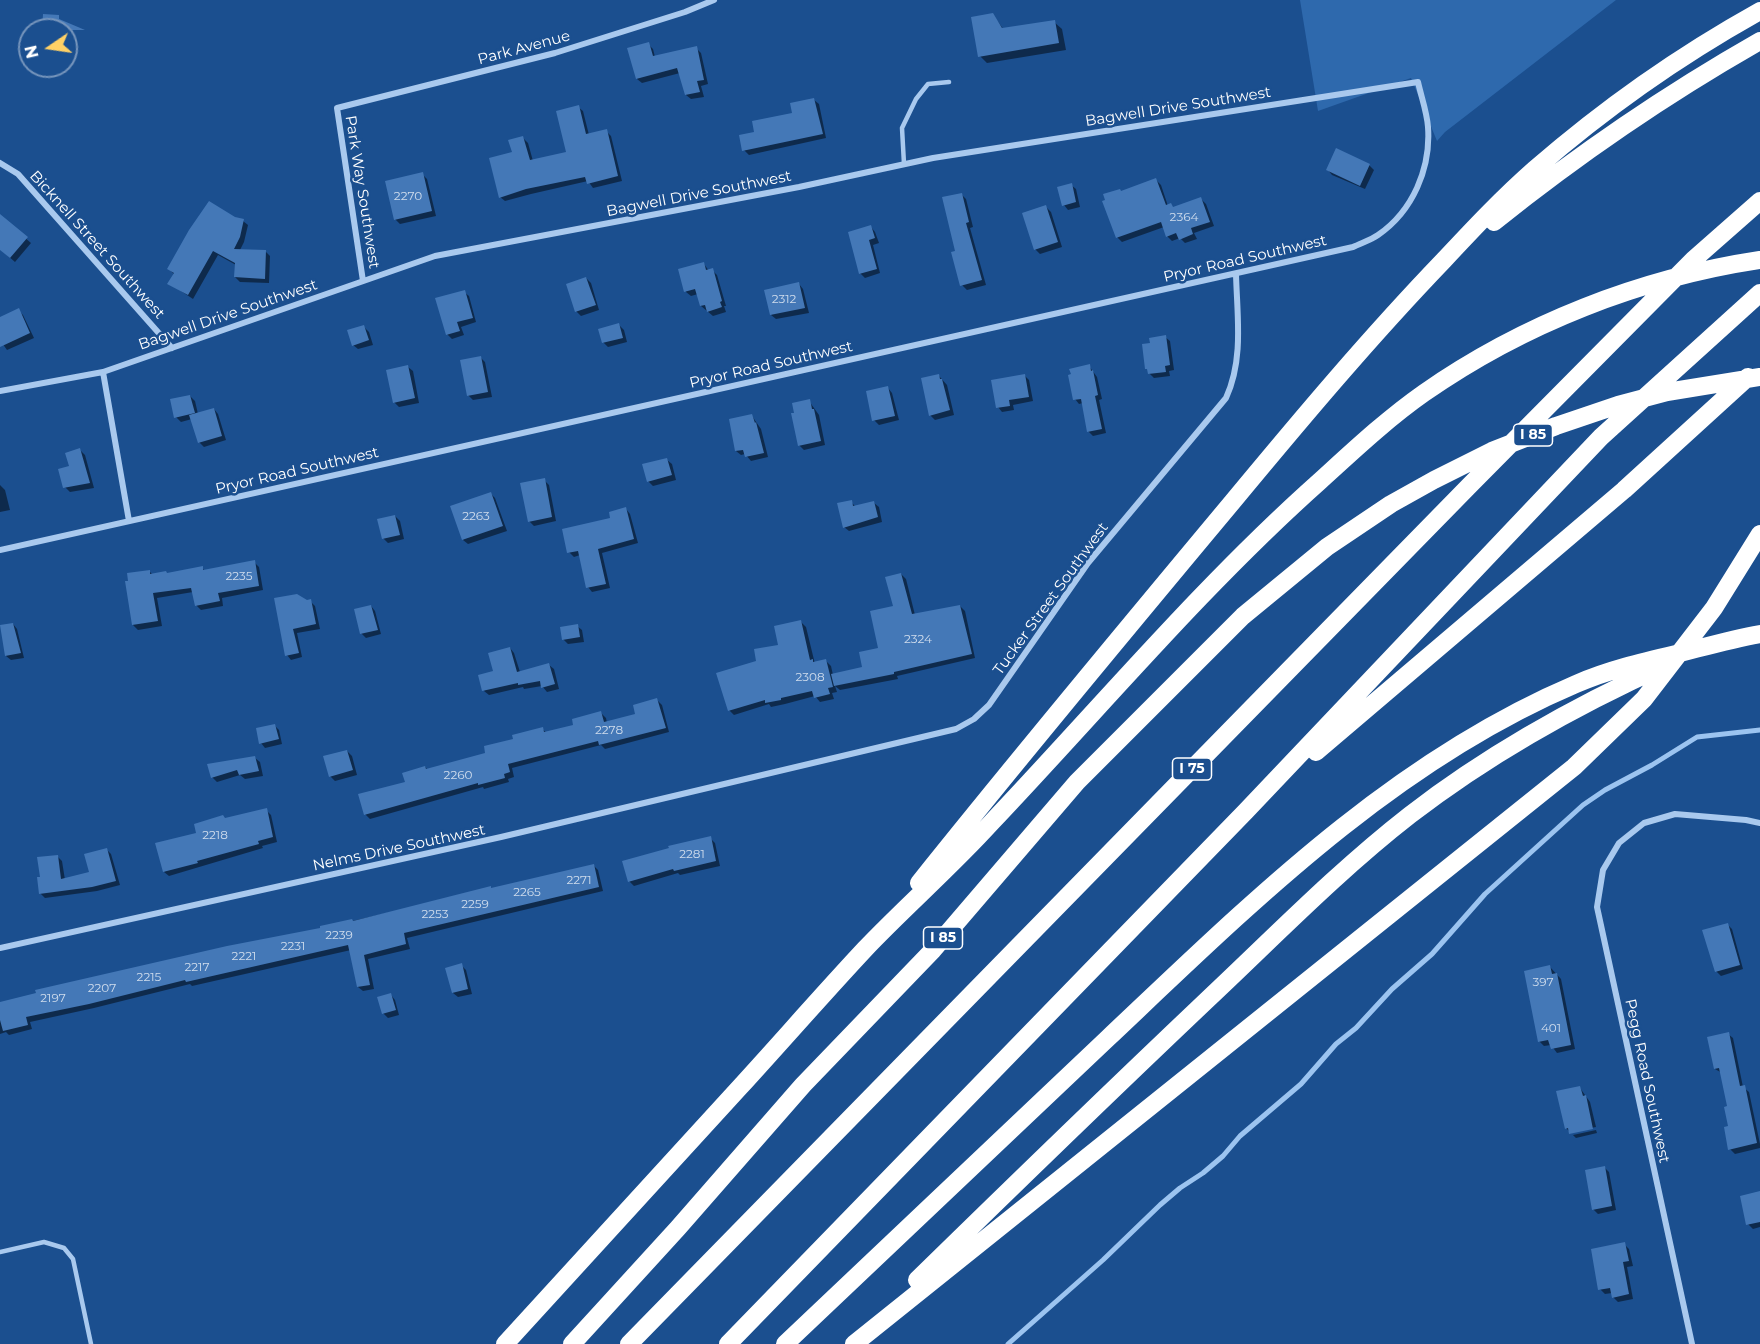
<!DOCTYPE html>
<style>
body{margin:0}
#map{position:relative;width:1760px;height:1344px;overflow:hidden;background:#1b4f8f;font-family:Montserrat,sans-serif}
canvas{display:block}
.north{position:absolute;left:18px;top:18px;width:60px;height:60px;box-sizing:border-box;background:#1b4f8f;border:2px solid #7695bc;border-radius:50%;rotate:257deg;font-size:16px;font-weight:700;line-height:24px;text-align:center;color:#fff}
.north::after{content:'';display:block;margin:auto;width:21px;height:27px;background:#ffd166;clip-path:polygon(50% 0,100% 100%,50% 72%,0 100%)}
</style>
<div id="map">
<canvas width="1760" height="1344"></canvas>
<div class="north">N</div>
</div>
<script>
const g = document.querySelector('canvas').getContext('2d');
g.lineJoin = 'round';
function fillPath(path, color) { g.fillStyle = color; g.fill(path, 'evenodd'); }
function trace(path, color, width, dash) { g.strokeStyle = color; g.lineWidth = width; g.lineCap = dash ? 'butt' : 'round'; g.setLineDash(dash || []); g.stroke(path); }
function label(font, color, halo, rows, align = 'center') {
  g.font = font + ' Montserrat,sans-serif'; g.lineWidth = 5; g.setLineDash([]); g.textBaseline = 'middle'; g.strokeStyle = halo; g.fillStyle = color; for (const [text, x, y, turn = 0] of rows) {
    g.save(); g.translate(x, y); g.rotate((+turn || 0) * Math.PI / 180); g.textAlign = isNaN(turn) ? turn : align; if (halo) g.strokeText(text, 0, 0); g.fillText(text, 0, 0); g.restore();
  }
}
const green = new Path2D(`
 M1300,0H1616L1445,132L1437,141L1411,78L1318,111Z`);
const shadow = new Path2D(`
 M993,15L1004,30L1054,22L1062,29L1066,50L987,63L980,56Z
 M648,44L653,49L655,57L696,48L701,53L708,84L701,86L704,97L691,99L686,95L680,73L642,83L637,79Z
 M814,100L819,104L826,138L749,155L744,150L756,133L794,114Z
 M578,107L583,111L589,135L606,131L611,136L622,181L593,188L588,181L531,194L505,201L500,197L514,153L523,138L528,143L533,161L568,154Z
 M1369,165L1374,170L1365,189L1332,175L1328,170Z
 M422,174L427,179L436,216L400,224L395,219Z
 M1156,180L1161,185L1168,206L1174,208L1201,199L1206,204L1214,226L1194,233L1197,239L1185,243L1180,238L1172,241L1167,236L1164,227L1122,242L1117,237L1122,192Z
 M1071,185L1076,189L1080,207L1068,210L1064,205Z
 M961,194L966,199L973,227L970,228L986,285L967,290L962,285L957,252Z
 M1046,207L1051,212L1062,247L1040,254L1035,249Z
 M0,216L31,243L15,262L0,249Z
 M243,221L248,225L244,242L240,250L266,252L270,256L269,283L240,282L235,277L236,265L218,255L193,299L169,283L174,274L169,269Z
 M871,227L875,232L879,243L873,245L880,273L865,278L860,273Z
 M704,264L709,271L712,270L717,275L726,306H724L726,312L713,316L701,306L698,294L691,296L686,292L680,271Z
 M586,278L591,283L599,310L581,316L576,311Z
 M799,284L803,289L809,313L776,319L771,315Z
 M464,292L469,296L476,322L461,327L464,335L452,339L447,334Z
 M18,310L23,315L34,338L7,350L0,340V319Z
 M619,325L624,330L627,342L608,347L603,342Z
 M364,327L369,332L373,345L358,349L353,345Z
 M1165,337L1170,341L1174,370L1169,371L1170,376L1154,378L1149,373L1152,344Z
 M480,357L485,362L492,397L473,400L468,395Z
 M1089,366L1097,377L1102,399L1099,400L1106,433L1093,436L1088,431L1083,403L1079,404L1075,399Z
 M408,367L413,371L419,403L399,407L394,402Z
 M1024,375L1029,380L1033,401L1013,405L1014,410L1002,412L998,407Z
 M939,376L947,385L954,415L935,420L930,415Z
 M888,388L892,393L899,420L879,425L874,420Z
 M190,396L195,401L198,414L214,409L218,414L226,440L204,447L199,442L192,419L181,422L176,417Z
 M809,401L819,415L825,445L804,450L799,445Z
 M752,416L761,429L768,457L751,461L745,454L741,455L736,451Z
 M80,450L85,455L94,488L70,492L65,487L71,467Z
 M667,460L672,464L676,480L653,486L648,481Z
 M544,480L549,485L556,521L534,526L529,521Z
 M0,485L5,490L10,510L0,512Z
 M491,494L495,498L507,531L468,544L463,540Z
 M851,502L856,507L874,503L879,507L882,522L849,531L844,527Z
 M626,509L630,514L638,543L602,553L610,588L592,592L588,587L580,555L574,557L569,552Z
 M395,516L400,521L404,539L388,543L383,538Z
 M254,562L259,567L263,590L222,598L223,606L201,610L196,605L193,592L157,598L162,626L138,630L133,625L149,571L153,575L167,574L202,568L205,571Z
 M901,574L906,579L915,615L960,606L965,611L975,658L897,676L898,679L840,690L835,686L837,692L832,693L834,699L820,702L815,696L785,704L771,707L769,704L734,715L729,710L757,662L779,646L801,622L806,627L815,664L826,661L831,666L833,675L864,668L880,650L895,607Z
 M276,600L310,601L315,606L320,629L297,633L302,657L291,660L287,655Z
 M371,606L375,611L381,634L366,638L361,633Z
 M13,624L17,629L24,658L11,660L6,656Z
 M577,626L582,630L584,642L568,644L563,639Z
 M510,648L514,653L520,672L549,665L554,669L559,689L547,692L542,686L524,689L523,687L489,695L484,691Z
 M657,700L662,705L669,732L605,749L601,745L512,768L514,777L508,779L509,782L484,789L483,787L370,819L365,814L425,767L428,770L487,754L542,729L547,733L575,726L601,713L606,718L607,723L637,715Z
 M275,726L279,730L282,744L265,748L261,743Z
 M347,751L352,756L357,775L335,781L330,776Z
 M255,758L260,762L263,776L245,779L240,775L217,782L212,777Z
 M266,810L271,815L277,842L262,846L263,848L169,876L164,872L198,834L226,820Z
 M710,838L715,843L720,866L680,875L678,873L634,886L629,881L671,849Z
 M107,850L111,854L120,885L97,891L45,898L40,893L42,878L57,856L62,861L65,880L90,873Z
 M593,865L598,870L603,891L407,938L410,949L368,959L374,989L363,991L358,987L351,950L192,986L190,984L94,1008L30,1022L32,1029L9,1035L6,1032L0,1034V1003Z
 M1727,924L1732,929L1743,969L1721,976L1716,971Z
 M461,965L466,970L472,994L458,997L453,993L447,969Z
 M1550,967L1561,979L1575,1049L1557,1053L1551,1045L1544,1046L1539,1041Z
 M391,995L395,1000L399,1015L388,1018L383,1013Z
 M1728,1034L1733,1038L1743,1087L1749,1092L1760,1144V1148L1735,1154L1730,1149L1729,1107L1722,1073L1715,1069Z
 M1580,1088L1590,1102L1596,1127L1570,1132L1566,1128Z
 M1596,1130L1597,1133L1576,1138L1571,1133L1573,1135Z
 M1604,1167L1609,1172L1616,1210L1598,1214L1593,1209Z
 M1760,1193V1227L1753,1229L1748,1224Z
 M1624,1244L1629,1249L1633,1266L1627,1267L1633,1299L1618,1302L1613,1297L1612,1293L1605,1294L1600,1289Z`);
const stream = new Path2D(`
 M1008,1344L1103,1260L1160,1205L1180,1188L1203,1173L1223,1156L1240,1136L1301,1084L1336,1044L1356,1028L1392,989L1432,954L1485,894L1583,805L1605,790L1652,765L1697,737L1760,730`);
const building = new Path2D(`
 M993,13L1002,28L1055,20L1059,43L978,57L971,17Z
 M43,14L59,15V19L85,30H42Z
 M649,42L653,56L697,46L704,80L697,81L700,92L685,95L677,68L636,79L627,48Z
 M814,98L823,134L742,151L739,135L754,132L752,121L792,113L790,103Z
 M579,105L586,134L607,129L618,176L587,184L585,177L526,189L499,198L489,158L512,152L508,140L523,136L530,160L566,152L556,111Z
 M1336,148L1370,164L1360,186L1326,170Z
 M423,172L432,211L394,220L385,181Z
 M1156,178L1166,205L1171,203L1173,207L1201,197L1210,222L1191,228L1193,234L1179,240L1176,233L1166,237L1161,222L1116,238L1102,201L1105,200L1103,194L1120,189L1121,191Z
 M1072,183L1076,202L1062,206L1057,187Z
 M962,193L969,222L966,223L982,280L960,286L951,252L955,251L942,197Z
 M209,201L235,217L244,219L240,237L234,249L266,250L265,279L234,277L235,263L213,251L188,295L167,284L174,273L167,269L189,230Z
 M1046,205L1058,242L1034,250L1022,213Z
 M0,214L28,237L10,258L0,250Z
 M871,225L875,238L869,240L877,269L859,274L848,232Z
 M704,262L706,270L713,268L722,301L720,302L722,307L707,312L705,305L700,306L695,289L684,292L678,269Z
 M586,277L596,305L575,312L566,284Z
 M799,282L805,308L770,315L764,290Z
 M465,290L473,318L457,322L460,331L446,335L435,298Z
 M19,308L30,333L0,347V317Z
 M619,323L623,338L602,343L598,329Z
 M364,325L369,340L352,346L347,330Z
 M1166,335L1170,365L1165,366L1166,372L1148,374L1147,369H1145L1142,344L1150,343L1149,338Z
 M481,356L488,392L467,396L460,360Z
 M1090,364L1091,371L1093,370L1098,395L1095,396L1102,429L1087,432L1081,399L1073,400L1068,375L1071,374L1069,369Z
 M408,365L415,398L393,403L386,370Z
 M939,374L940,379H942L950,410L929,416L921,378Z
 M1025,374L1029,397L1009,400L1010,406L996,408L991,380Z
 M888,386L895,416L872,421L866,391Z
 M190,395L195,413L174,418L170,399Z
 M810,399L812,409H814L821,441L798,446L791,413H794L792,403Z
 M214,408L222,436L198,443L189,415Z
 M752,414L755,423L756,422L764,453L745,457L743,450L735,451L729,419Z
 M80,448L90,483L63,488L58,469L69,466L65,453Z
 M667,458L672,475L647,482L642,464Z
 M545,478L552,517L528,522L520,483Z
 M491,492L503,526L462,540L450,506Z
 M852,500L853,506L874,501L878,517L843,528L837,503Z
 M626,507L634,539L598,549L606,584L586,588L578,551L567,553L562,529L610,518L609,512Z
 M395,515L400,535L382,539L377,519Z
 M255,560L259,586L218,593L220,601L195,606L191,588L153,593L158,621L132,625L125,581H128L127,573L150,570V574L166,571L167,573L203,566V570Z
 M901,573L912,614L960,605L972,654L894,672V674L834,686L831,674L862,667L859,652L878,648L870,611L893,606L885,577Z
 M297,594L307,600L311,599L316,624L293,629L299,653L285,656L274,598Z
 M371,605L378,630L360,634L354,609Z
 M801,620L810,660L813,659V662L826,659L833,687L828,688L830,694L814,698L812,691L781,698V700L765,703V700L728,711L716,673L756,661L754,649L778,645L774,626Z
 M13,623L21,653L5,656L0,625Z
 M578,624L580,637L562,640L560,627Z
 M510,647L517,672L549,663L555,684L541,688L540,681L518,685V683L482,691L478,675L493,671L488,653Z
 M657,698L666,728L599,745L598,741L508,764L510,772L504,774L505,778L478,785V783L364,815L358,794L405,782L402,773L425,766L426,769L485,753L484,746L513,739L512,735L543,727L544,732L573,725L572,719L601,711L604,722L635,714L633,705Z
 M275,724L279,739L259,744L256,728Z
 M347,750L353,770L329,777L323,756Z
 M255,756L259,771L239,775L237,770L211,778L207,764Z
 M267,808L273,837L258,841L259,844L197,861L198,863L163,872L155,843L196,833L194,824L223,815L225,818Z
 M711,836L716,861L674,871L673,869L628,882L622,861L669,848L668,846Z
 M107,848L116,881L92,887L39,894L37,877H40L37,857L58,855L61,879L89,872L84,854Z
 M594,864L599,887L404,933L406,944L364,955L370,985L357,987L348,945L186,982L185,980L89,1004L26,1017L28,1025L3,1031L0,1020V1002L36,993L35,990L227,946L320,928V926L352,919L353,921L491,886V888Z
 M1728,923L1740,965L1715,972L1702,930Z
 M462,963L468,989L452,993L445,968Z
 M1550,965L1552,974L1557,973L1571,1045L1551,1049L1548,1040L1538,1042L1524,971Z
 M391,993L396,1010L382,1014L377,997Z
 M1729,1032L1740,1086L1745,1085L1757,1143L1728,1150L1724,1127L1728,1126L1724,1107L1727,1106L1719,1068L1714,1069L1707,1037Z
 M1580,1086L1583,1096L1586,1095L1593,1129L1569,1134L1568,1128L1565,1129L1556,1091Z
 M1605,1166L1612,1206L1592,1210L1585,1170Z
 M1760,1191V1222L1746,1225L1740,1196Z
 M1625,1242L1629,1261L1623,1262L1629,1294L1612,1298L1610,1288L1598,1290L1591,1249Z`);
const lane = new Path2D(`
 M904,164L902,128L916,99L928,84L949,82
 M0,1252L44,1242L64,1248L73,1259L91,1344`);
const street = new Path2D(`
 M0,163L18,174L172,348
 M363,281L337,108L555,53L685,12L714,0
 M103,372L129,521
 M0,391L103,372L435,256L799,187L933,158L1418,82C1421,96 1427,112 1428,127C1431,168 1413,211 1378,235C1371,240 1361,243 1353,247L0,550
 M0,948L501,837L956,729L974,719L989,705L1088,563L1226,398C1244,359 1237,315 1236,274
 M1692,1344L1597,907L1603,870L1619,843L1644,823L1675,814L1746,820L1760,823`);
const highway = new Path2D(`
 M1494,222C1579,154 1665,95 1760,41
 M1316,752L1624,490L1748,377
 M919,883C1022,754 1128,627 1234,500C1302,418 1370,337 1444,260C1473,229 1502,198 1535,169C1604,109 1679,56 1760,11
 M917,1280C1013,1186 1109,1093 1207,1000C1273,938 1338,871 1410,815C1489,754 1577,705 1668,664
 M505,1344C583,1258 662,1173 740,1087C782,1041 823,994 865,949C906,906 951,867 991,823C1100,708 1202,586 1320,481C1354,450 1387,419 1424,393C1523,324 1640,278 1760,260
 M572,1344L678,1228L803,1085L933,950L1077,782L1243,616L1327,547L1391,504L1434,480L1492,451L1556,426L1618,405L1667,392L1760,377
 M629,1344L1470,485L1693,260L1760,201
 M728,1344L1246,811L1601,437L1760,293
 M785,1344C892,1242 1000,1141 1107,1039C1250,904 1392,762 1576,684C1608,670 1642,662 1676,654C1704,647 1732,639 1760,634
 M854,1344L1574,767L1644,699L1714,608L1760,534`);
const numberNames = [
 ["2270",408,196],
 ["2364",1184,217],
 ["2312",784,299],
 ["2263",476,516],
 ["2235",239,576],
 ["2324",918,639],
 ["2308",810,677],
 ["2278",609,730],
 ["2260",458,775],
 ["2218",215,835],
 ["2281",692,854],
 ["2271",579,880],
 ["2265",527,892],
 ["2259",475,904],
 ["2253",435,914],
 ["2239",339,935],
 ["2231",293,946],
 ["2221",244,956],
 ["2217",197,967],
 ["2215",149,977],
 ["397",1543,982],
 ["2207",102,988],
 ["2197",53,998],
 ["401",1551,1028]
];
const shields = [
 [1533,435,39],
 [1192,769,39],
 [943,938,39]
];
const shieldNames = [
 ["I 85",1533,435],
 ["I 75",1192,769],
 ["I 85",943,938]
];
const streetNames = [
 ["Park Avenue",524,48,-15],
 ["Bagwell Drive Southwest",1178,107,-9],
 ["Park Way Southwest",362,192,81],
 ["Bagwell Drive Southwest",699,194,-11],
 ["Bicknell Street Southwest",97,245,48],
 ["Pryor Road Southwest",1245,259,-13],
 ["Bagwell Drive Southwest",228,315,-19],
 ["Pryor Road Southwest",771,365,-13],
 ["Pryor Road Southwest",297,471,-13],
 ["Tucker Street Southwest",1051,599,-54],
 ["Nelms Drive Southwest",399,848,-12],
 ["Pegg Road Southwest",1647,1081,78]
];
fillPath(green, '#2e69ad');
fillPath(shadow, '#0007');
trace(stream, '#9cc4f0', 5);
fillPath(building, '#4478b7');
trace(lane, '#a9c9ee', 4.5);
trace(street, '#a9c9ee', 6);
trace(highway, '#fff', 18);
label('12px', '#d0dded', null, numberNames);
for (const [x, y, w] of shields) { const box = new Path2D(); box.roundRect(x - w / 2, y - 11, w, 22, 4.5); g.fillStyle = '#1b4f8f'; g.fill(box); trace(box, '#fff', 1.5); }
label('bold 14px', '#fff', null, shieldNames);
label('15px', '#fff', '#1b4f8f', streetNames);
</script>
